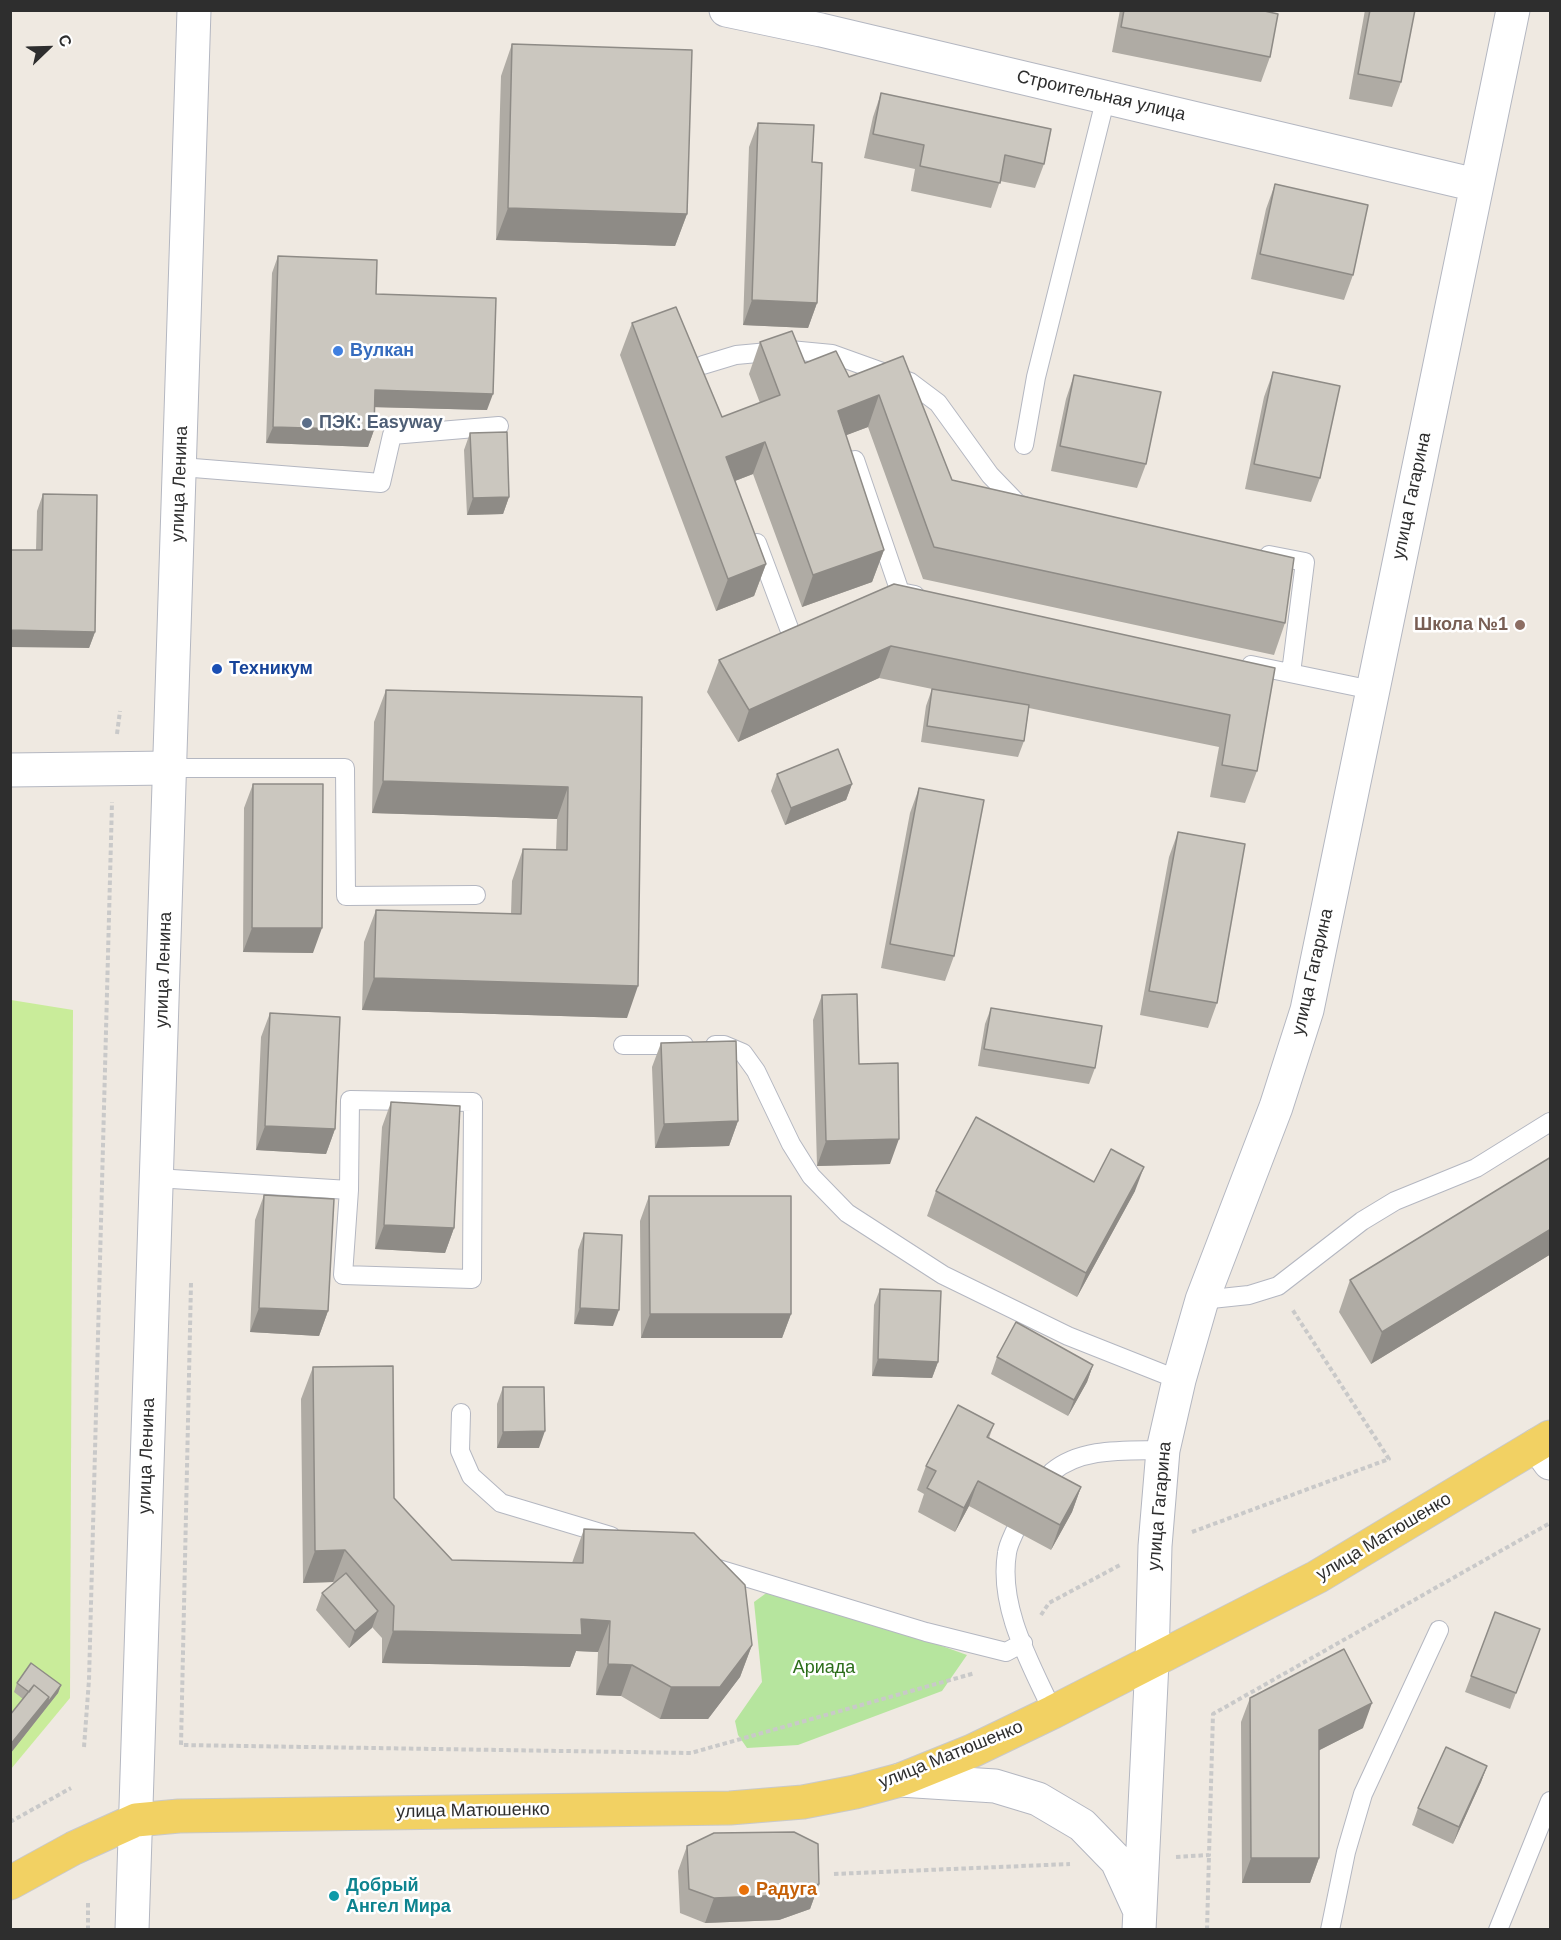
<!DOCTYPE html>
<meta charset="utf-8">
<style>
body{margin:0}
#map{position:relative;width:1561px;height:1940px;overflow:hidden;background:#efe9e1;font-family:Arial,sans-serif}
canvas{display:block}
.frame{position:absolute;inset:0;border:12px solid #2e2e2e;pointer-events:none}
.north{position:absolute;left:18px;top:18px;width:60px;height:60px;-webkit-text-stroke:4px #fff;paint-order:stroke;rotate:67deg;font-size:16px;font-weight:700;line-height:24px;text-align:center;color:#2e2e2e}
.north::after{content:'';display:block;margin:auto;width:21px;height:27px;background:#2e2e2e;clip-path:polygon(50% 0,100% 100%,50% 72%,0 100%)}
</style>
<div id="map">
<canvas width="1561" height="1940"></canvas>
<div class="frame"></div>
<div class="north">С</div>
</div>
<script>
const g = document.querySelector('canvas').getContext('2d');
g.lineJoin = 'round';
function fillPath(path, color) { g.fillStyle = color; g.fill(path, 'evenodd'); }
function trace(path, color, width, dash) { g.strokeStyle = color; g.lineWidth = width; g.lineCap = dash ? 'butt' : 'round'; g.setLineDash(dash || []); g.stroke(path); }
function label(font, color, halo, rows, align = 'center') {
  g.font = font + ' Arial,sans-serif'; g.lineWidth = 5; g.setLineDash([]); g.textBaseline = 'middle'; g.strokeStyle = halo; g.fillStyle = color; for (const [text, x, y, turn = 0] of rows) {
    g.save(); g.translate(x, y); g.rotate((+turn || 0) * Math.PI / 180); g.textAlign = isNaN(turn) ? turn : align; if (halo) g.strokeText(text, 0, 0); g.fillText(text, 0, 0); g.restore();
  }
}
const green = new Path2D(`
 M776,1586L967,1655L942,1691L798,1745L747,1748L738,1735L735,1721L762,1682L754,1602Z`);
const pitch = new Path2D(`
 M11,1000L73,1010L70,1698L11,1769Z`);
const path = new Path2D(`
 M117,734L120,711
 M191,1283L181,1745L691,1753L975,1673
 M1192,1532L1389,1459L1292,1309
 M1041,1615L1049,1603L1120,1565
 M84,1747L89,1680L112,802
 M10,1822L71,1788
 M1176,1857L1209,1855L1213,1714L1550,1523
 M834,1874L1070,1864
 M88,1930V1903
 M1207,1930L1209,1855`);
const service = new Path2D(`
 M703,365L736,355L790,350L832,354L910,382L938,403L990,475L1018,504L1025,506
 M1024,445L1036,377L1106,97
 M855,460L900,592L915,595
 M181,467L381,483L392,435L499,426
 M757,543L790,631
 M1269,555L1305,562L1291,673
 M1251,665L1372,690
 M170,768H345L346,896L476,895
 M623,1045H684
 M715,1045H724L743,1053L756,1071L791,1144L811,1176L847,1213L943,1275L1068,1336L1179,1380
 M156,1178L349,1190L343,1275L472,1279L473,1102L350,1100L349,1190
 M1202,1300L1249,1295L1278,1286L1362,1221L1395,1201L1476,1168L1550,1122
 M461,1413L460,1451L471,1476L501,1503L611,1536
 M1039,1492C1043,1486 1047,1477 1052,1472C1082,1447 1126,1451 1163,1450
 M1015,1531C1012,1538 1008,1545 1007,1553C998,1608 1031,1664 1053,1712
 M712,1567L926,1632L1006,1652L1023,1643
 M1330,1930L1346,1852L1363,1794L1439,1630
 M1498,1930L1550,1801`);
const minor = new Path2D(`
 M726,10L821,30L1476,185
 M10,770L170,768
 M1537,1445L1550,1463
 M900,1780L995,1786L1038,1799L1082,1825L1117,1861L1138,1907
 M1139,1930L1152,1662L1155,1546L1163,1450L1179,1380L1202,1300L1276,1107L1307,1010L1513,10`);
const secondary = new Path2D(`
 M132,1930L194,10`);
const primary = new Path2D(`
 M10,1883L74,1848L136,1820L179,1816L730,1808L803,1802L855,1792L900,1780L972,1751L1053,1712L1317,1577L1550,1437`);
const wall = new Path2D(`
 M1120,10H1260L1270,57L1261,82L1112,52Z
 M1365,10H1415L1401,82L1392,107L1349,99Z
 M512,44L687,214L675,246L496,240L501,76Z
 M881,93L1044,164L1035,188L1000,181L991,208L911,191L915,169L864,158L873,117Z
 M758,123L812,162L817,303L808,328L743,325L749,147Z
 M1275,184L1353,275L1344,300L1251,279L1266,209Z
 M278,256L376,294L487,410L375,407L374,430L368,447L266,443L272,273Z
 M632,323L722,417L760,403L749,374L760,342L805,363L849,377L903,356L952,480L1285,623L1274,655L923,579L868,427L846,435L884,550L872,582L802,607L753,474L735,481L766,564L754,596L716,611L620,355Z
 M1273,372L1320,478L1311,502L1245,489L1264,397Z
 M1074,375L1146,464L1137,488L1051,471L1066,399Z
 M470,433L509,497L503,514L467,515L464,450Z
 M43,494L95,632L89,648L36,550L37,511Z
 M894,584L1275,668L1257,771L1245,803L1210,797L1219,747L1029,708L1024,741L1018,757L921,742L926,706L932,689L942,691L879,678L738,742L707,692L719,660Z
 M386,690L642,697L627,1018L362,1010L364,942L376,910L511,914L512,881L523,849L556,850L557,819L372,813L374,722Z
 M777,774L852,784L846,800L785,825L771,791Z
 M253,784L313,953L243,952L244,808Z
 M919,788L954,956L945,981L881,968L910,813Z
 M1178,832L1217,1003L1208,1028L1140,1015L1169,857Z
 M822,995L859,1064L890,1164L817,1166L813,1020Z
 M991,1008L1095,1068L1089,1084L978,1066L985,1024Z
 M270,1013L335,1129L326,1154L256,1150L261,1037Z
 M661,1043L738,1121L729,1146L655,1148L652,1067Z
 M391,1102L454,1228L445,1253L375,1249L382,1127Z
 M1551,1157V1254L1371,1364L1339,1312L1350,1280Z
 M936,1191H1135L1077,1297L927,1216Z
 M264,1195L328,1311L319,1336L250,1332L255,1220Z
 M649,1196L791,1314L782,1338H641L640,1221Z
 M584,1233L613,1326L574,1324L578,1250Z
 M880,1289L938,1362L932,1378L872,1376L874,1305Z
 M997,1357L1093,1365L1087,1382L1068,1416L991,1374Z
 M313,1367L394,1498L452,1560L572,1563L584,1529L752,1645L740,1677L708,1719H660L621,1696L596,1695L598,1652L576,1651L570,1667L382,1663V1638L372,1627L349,1648L316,1610L322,1593L334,1583L333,1582L303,1583L301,1399Z
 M503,1387L539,1448H497V1404Z
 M994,1424L989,1438L1081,1487L1072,1512L1051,1550L969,1506L955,1532L918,1512L924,1494L917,1490L926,1466Z
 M1495,1612L1540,1629L1510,1709L1465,1692Z
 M17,1683L61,1685L58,1693L10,1754V1715L23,1699L14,1692Z
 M1250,1698L1363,1728L1319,1750V1858L1310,1883H1242L1241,1722Z
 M1487,1766L1481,1782L1453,1844L1412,1825L1418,1808Z
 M687,1846L819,1884L810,1909L779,1920L705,1923L680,1913L678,1871Z`);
const shadedWall = new Path2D(`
 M508,208L687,214L675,246L496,240Z
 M752,300L817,303L808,328L743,325Z
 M375,390L493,394L487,410L369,407Z
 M879,395L868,427L826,443L838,411Z
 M273,427L374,430L368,447L266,443Z
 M765,442L753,474L714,489L726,457Z
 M509,497L503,514L467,515L473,498Z
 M884,550L872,582L802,607L813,575Z
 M766,564L754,596L716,611L728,579Z
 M10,630L95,632L89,648L10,647Z
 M891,646L879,678L738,742L749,710Z
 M383,781L568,787L557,819L372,813Z
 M852,784L846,800L785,825L791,808Z
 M252,928H322L313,953L243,952Z
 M374,978L638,986L627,1018L362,1010Z
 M738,1121L729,1146L655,1148L664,1124Z
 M265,1126L335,1129L326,1154L256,1150Z
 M899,1139L890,1164L817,1166L826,1141Z
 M1144,1167L1135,1191L1077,1297L1086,1273Z
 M384,1225L454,1228L445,1253L375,1249Z
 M1551,1229V1254L1371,1364L1382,1332Z
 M259,1308L328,1311L319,1336L250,1332Z
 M580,1308L619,1310L613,1326L574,1324Z
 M650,1314H791L782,1338H641Z
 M878,1359L938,1362L932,1378L872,1376Z
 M1093,1365L1087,1382L1068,1416L1074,1400Z
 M545,1431L539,1448H497L503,1432Z
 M978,1481L969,1506L955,1532L964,1508Z
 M1081,1487L1072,1512L1051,1550L1060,1525Z
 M345,1550L333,1582L303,1583L315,1551Z
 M378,1611L372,1628L349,1648L355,1631Z
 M581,1619L610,1621L598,1652L576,1651L570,1667L382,1663L393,1631Z
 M752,1645L740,1677L708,1719H660L671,1687Z
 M608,1664L632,1665L621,1696L596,1695Z
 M61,1685L58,1693L10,1754V1745L49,1697Z
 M1372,1703L1363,1728L1310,1755L1319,1730Z
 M1487,1766L1481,1782L1453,1844L1459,1827Z
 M1251,1858H1319L1310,1883H1242Z
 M819,1884L810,1909L779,1920L705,1923L714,1898Z`);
const building = new Path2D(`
 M1124,10H1260L1278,14L1270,57L1121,27Z
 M1370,10H1415L1401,82L1358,74Z
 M512,44L692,50L687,214L508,208Z
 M881,93L1051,129L1044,164L1005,155L1000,183L920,166L924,145L873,134Z
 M758,123L814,125L812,162L822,163L817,303L752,300Z
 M1275,184L1368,205L1353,275L1260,254Z
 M278,256L377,260L376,294L496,298L493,394L375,390L374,430L273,427Z
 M676,307L722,417L780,395L760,342L792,331L805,363L836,351L849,377L903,356L952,480L1294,558L1285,623L934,547L879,395L838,411L884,550L813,575L765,442L726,457L766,564L728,579L632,323Z
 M1273,372L1340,386L1320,478L1254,464Z
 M1074,375L1161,392L1146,464L1060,446Z
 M507,432L509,497L473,498L470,433Z
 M43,494L97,495L95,632L10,630V550H42Z
 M894,584L1275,668L1257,771L1222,765L1230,715L891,646L749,710L719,660Z
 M932,689L1029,705L1024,741L927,726Z
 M386,690L642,697L638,986L374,978L376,910L521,914L523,849L567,850L568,787L383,781Z
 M838,749L852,784L791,808L777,774Z
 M253,784H323L322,928H252Z
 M919,788L984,800L954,956L890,944Z
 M1178,832L1245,844L1217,1003L1149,991Z
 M857,994L859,1064L898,1063L899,1139L826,1141L822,995Z
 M991,1008L1102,1026L1095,1068L984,1049Z
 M270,1013L340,1017L335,1129L265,1126Z
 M736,1041L738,1121L664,1124L661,1043Z
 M391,1102L460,1106L454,1228L384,1225Z
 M976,1117L1094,1182L1111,1149L1144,1167L1086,1273L936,1191Z
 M1551,1157V1229L1382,1332L1350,1280Z
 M264,1195L334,1199L328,1311L259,1308Z
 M649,1196H791V1314H650Z
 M584,1233L622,1235L619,1310L580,1308Z
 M880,1289L941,1291L938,1362L878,1359Z
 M1016,1322L1093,1365L1074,1400L997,1357Z
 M393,1366L394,1498L452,1560L583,1563L584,1529L694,1533L745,1585L752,1645L720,1687H671L632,1665L608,1664L610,1621L581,1619L582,1635L393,1631L394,1606L345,1550L315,1551L313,1367Z
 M503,1387H544L545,1431L503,1432Z
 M958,1405L994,1424L987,1437L1081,1487L1060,1525L978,1481L964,1508L927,1488L936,1471L926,1466Z
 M346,1573L378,1611L355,1631L322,1593Z
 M1495,1612L1540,1629L1516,1693L1471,1676Z
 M1344,1649L1372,1703L1319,1730V1858H1251L1250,1698Z
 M31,1663L61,1685L46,1705L49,1697L34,1685L29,1692L17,1683Z
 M34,1685L49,1697L10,1745V1715Z
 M1446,1747L1487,1766L1459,1827L1418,1808Z
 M794,1832L818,1844L819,1884L788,1895L714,1898L689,1889L687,1846L714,1833Z`);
const markers = [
 [338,351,6,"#3f7fe0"],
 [307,423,6,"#5c6f8a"],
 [1520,625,6,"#8d6e63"],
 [217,669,6,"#1a4fb4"],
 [744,1890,6,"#e8710a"],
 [334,1896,6,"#0f9aa8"]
];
const streetNames = [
 ["Строительная улица",1101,96,13],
 ["улица Ленина",180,484,-88],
 ["улица Гагарина",1412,496,-78],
 ["улица Ленина",164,970,-88],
 ["улица Гагарина",1313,972,-77],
 ["улица Ленина",147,1456,-88],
 ["улица Гагарина",1160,1506,-85],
 ["улица Матюшенко",1384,1537,-31],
 ["улица Матюшенко",951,1755,-22],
 ["улица Матюшенко",473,1811,-1]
];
const shopNames = [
 ["Вулкан",350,351]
];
const serviceNames = [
 ["ПЭК: Easyway",319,423]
];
const educationNames = [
 ["Школа №1",1508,625]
];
const transitNames = [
 ["Техникум",229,669]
];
const parkNames = [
 ["Ариада",824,1668]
];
const cultureNames = [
 ["Добрый",346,1886],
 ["Ангел Мира",346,1907]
];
const foodNames = [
 ["Радуга",756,1890]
];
fillPath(green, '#b6e59e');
fillPath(pitch, '#c9ec9a');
trace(service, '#b4b7c1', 20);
trace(minor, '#b4b7c1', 35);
trace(secondary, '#b4b7c1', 35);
trace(primary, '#c9c9c9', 35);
trace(path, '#c9c9c9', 4, [4.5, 3]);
trace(service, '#fff', 18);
trace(minor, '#fff', 33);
trace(secondary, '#fff', 33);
trace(primary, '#f2d163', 33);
fillPath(wall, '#afaba4');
fillPath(shadedWall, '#8e8b86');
fillPath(building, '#cbc7bf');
trace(building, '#8e8b86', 1.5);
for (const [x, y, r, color] of markers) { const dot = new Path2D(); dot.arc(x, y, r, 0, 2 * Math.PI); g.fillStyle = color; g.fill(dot); trace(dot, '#fff', 2); }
label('18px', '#2e2e2e', '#fff', streetNames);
label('bold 18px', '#366cbe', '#fff', shopNames, 'left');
label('bold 18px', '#4e5e75', '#fff', serviceNames, 'left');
label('bold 18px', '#785e54', '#fff', educationNames, 'right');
label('bold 18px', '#164399', '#fff', transitNames, 'left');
label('18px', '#2c6e1b', '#fff', parkNames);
label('bold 18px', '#0d838f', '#fff', cultureNames, 'left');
label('bold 18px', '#c56008', '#fff', foodNames, 'left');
</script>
